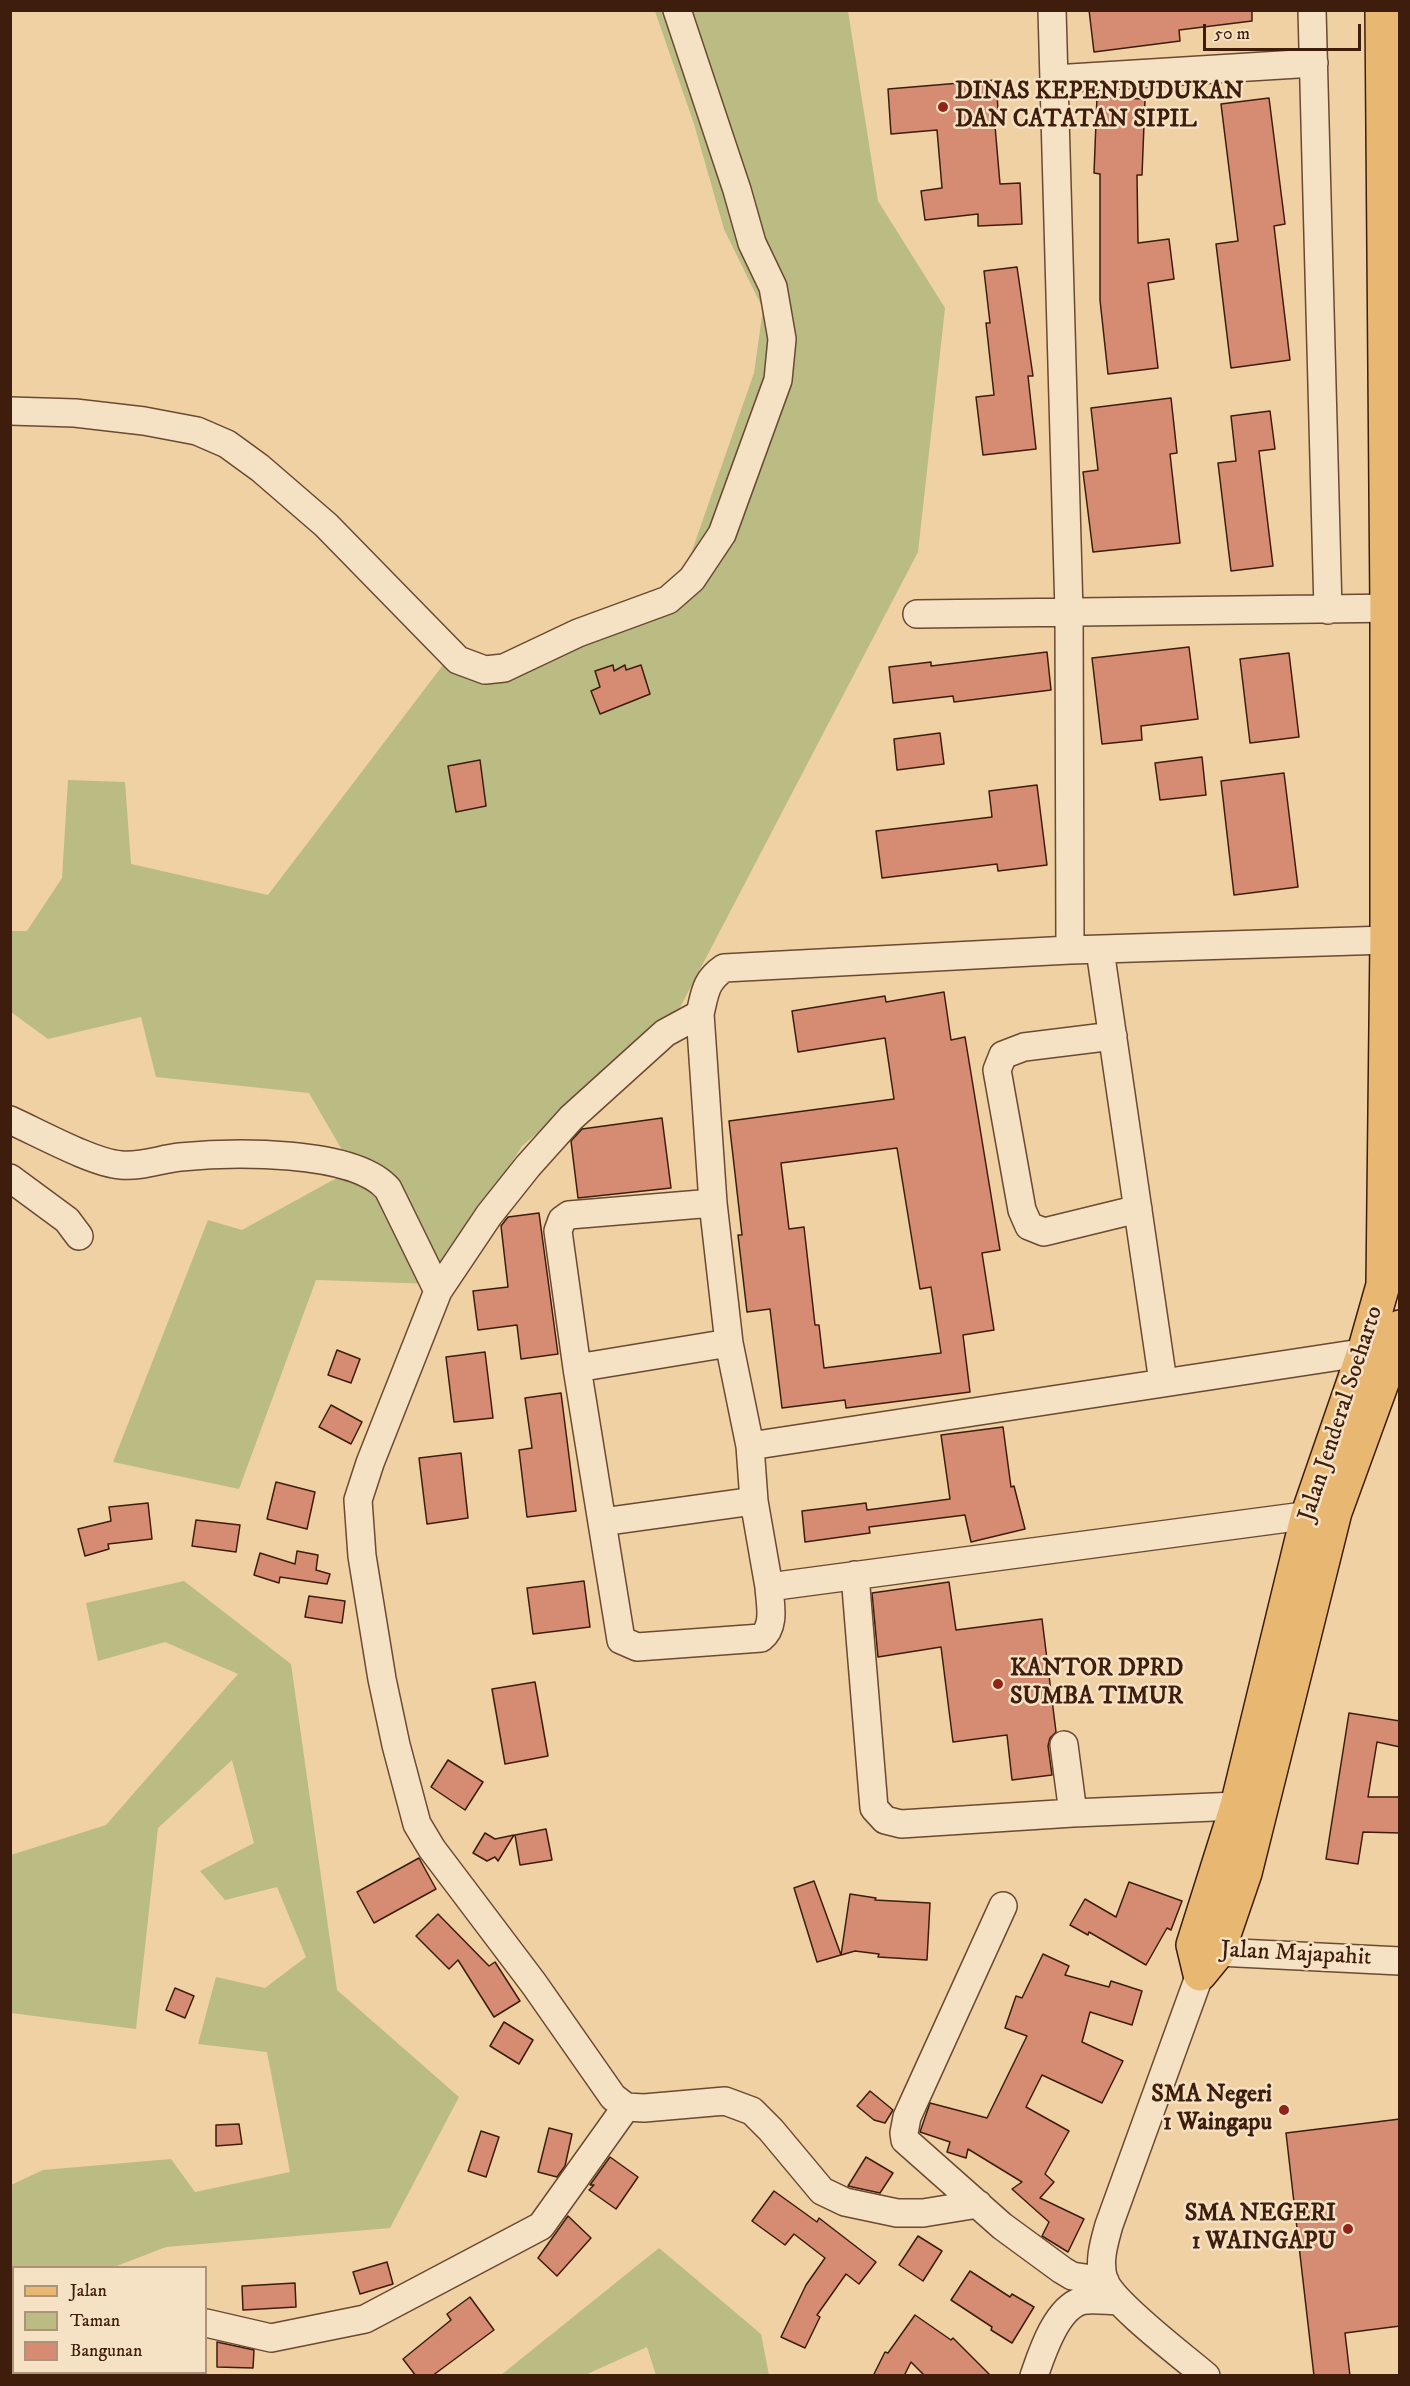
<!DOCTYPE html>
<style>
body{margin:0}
#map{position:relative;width:1410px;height:2386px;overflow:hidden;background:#efd1a3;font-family:"IM FELL DW Pica",serif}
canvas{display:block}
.frame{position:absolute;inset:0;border:12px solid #3e1d0d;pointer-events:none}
.legend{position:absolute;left:12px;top:2266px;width:195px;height:108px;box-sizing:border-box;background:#f5e1c3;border:2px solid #ac937a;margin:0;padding:8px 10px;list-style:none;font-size:18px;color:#3e1d0d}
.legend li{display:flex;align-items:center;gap:12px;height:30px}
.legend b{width:30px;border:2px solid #ac937a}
.scale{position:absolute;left:1203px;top:24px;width:158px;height:27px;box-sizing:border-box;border:3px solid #3e1d0d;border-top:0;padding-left:8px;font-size:18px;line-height:21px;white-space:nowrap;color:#3e1d0d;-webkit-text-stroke:4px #f5e1c3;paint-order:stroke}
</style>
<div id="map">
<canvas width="1410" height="2386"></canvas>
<div class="frame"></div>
<ul class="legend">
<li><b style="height:8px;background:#e8b872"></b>Jalan</li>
<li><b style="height:16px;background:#bbbb84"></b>Taman</li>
<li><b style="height:16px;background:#d58c73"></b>Bangunan</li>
</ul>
<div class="scale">50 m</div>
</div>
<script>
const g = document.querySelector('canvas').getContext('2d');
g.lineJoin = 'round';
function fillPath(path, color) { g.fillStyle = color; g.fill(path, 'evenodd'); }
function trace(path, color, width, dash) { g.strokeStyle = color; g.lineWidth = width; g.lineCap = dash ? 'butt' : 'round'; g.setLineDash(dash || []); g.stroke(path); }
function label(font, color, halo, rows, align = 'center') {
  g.font = font + ' "IM FELL DW Pica",serif'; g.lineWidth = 5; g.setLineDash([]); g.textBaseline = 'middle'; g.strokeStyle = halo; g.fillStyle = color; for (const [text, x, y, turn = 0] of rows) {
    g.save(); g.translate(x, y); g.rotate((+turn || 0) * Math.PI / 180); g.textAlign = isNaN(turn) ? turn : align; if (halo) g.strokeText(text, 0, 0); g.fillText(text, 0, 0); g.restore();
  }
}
const green = new Path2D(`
 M655,11H848L878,201L945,308L918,552L674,1019L522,1146L435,1284L316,1280L239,1489L113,1462L208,1220L242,1230L353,1169L309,1093L156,1077L141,1017L48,1039L11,1012V931H27L62,878L68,780L125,782L131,864L268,895L443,665L490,676L668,593L685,571L754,373L763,309L724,229L694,124Z
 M184,1581L291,1664L337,1990L459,2097L390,2228L166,2247L114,2267L14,2268L13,2309L11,2310V2185L43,2170L171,2159L195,2192L290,2172L267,2052L198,2044L216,1977L265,1988L306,1957L277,1887L225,1900L200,1871L254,1843L232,1760L158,1828L136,2029L11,2013V1855L106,1825L238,1674L165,1642L98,1661L86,1603Z
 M659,2248L761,2334L769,2375H656L647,2347L585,2375H501Z`);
const building = new Path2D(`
 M1089,10H1252V21L1179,30L1180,41L1094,52Z
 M996,80L999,125L995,126L1000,184L1020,183L1022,224L978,226V214L925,220L921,191L942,188L937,130L891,134L888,89Z
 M1097,97L1145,99L1142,175H1137L1138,243L1169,239L1174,279L1148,283L1158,368L1108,374L1100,300V174L1094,173Z
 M1269,98L1285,224L1274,226L1290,360L1231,368L1216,244L1238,241L1221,104Z
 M1017,267L1033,376H1028L1036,449L983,455L976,397L994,395L986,323H990L984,271Z
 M1171,398L1177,453L1170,454L1180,543L1093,552L1083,472L1098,470L1091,408Z
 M1270,411L1275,449L1259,451L1273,566L1231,571L1218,463L1236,461L1231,416Z
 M1189,647L1198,719L1141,726L1142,740L1102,744L1092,658Z
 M1047,652L1051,690L954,702L953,696L893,703L889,667L931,662V666Z
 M1289,653L1299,737L1250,743L1240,659Z
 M613,665L614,671L625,665L626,670L641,665L650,694L600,714L591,691L600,687L595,671Z
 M940,733L944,764L897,770L894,739Z
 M1202,757L1206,795L1160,800L1155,763Z
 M480,760L486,806L456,812L448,766Z
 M1284,773L1298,887L1234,895L1221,781Z
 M1037,785L1047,865L998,871L997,864L882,878L876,831L992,817L989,791Z
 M944,992L951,1040L965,1037L1000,1250L982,1253L994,1330L963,1335L970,1392L846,1408L845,1400L782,1408L770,1309L747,1312L738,1235H742L729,1121L894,1099L885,1038L798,1052L792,1011L885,996L886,1002ZM897,1148L920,1289L931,1287L941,1353L824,1368L819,1325H815L804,1227L789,1229L781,1163Z
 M662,1118L671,1188L578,1198L571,1141L582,1129Z
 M539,1213L558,1354L521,1359L517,1325L478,1330L473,1291L508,1287L501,1226L508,1217Z
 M337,1350L360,1359L351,1383L328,1375Z
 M485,1352L493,1418L454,1422L446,1357Z
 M561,1393L576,1511L527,1517L519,1450L532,1448L525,1398Z
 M331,1405L362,1422L351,1444L319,1427Z
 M1003,1427L1011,1487L1014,1486L1025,1529L971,1542L965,1515L869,1527L870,1533L805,1542L802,1511L866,1503L867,1510L950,1499L941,1435Z
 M461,1453L468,1518L427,1524L419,1458Z
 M276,1482L315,1492L307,1529L267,1519Z
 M148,1503L152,1539L108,1544L109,1549L85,1556L78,1529L111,1521L109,1507Z
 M196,1520L240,1525L236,1552L192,1546Z
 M297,1551L318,1555L316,1570L330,1574L327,1584L280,1577L279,1583L254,1575L260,1553L295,1564Z
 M584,1581L590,1627L533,1634L527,1588Z
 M949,1582L956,1630L1042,1619L1056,1732L1050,1738L1048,1746L1052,1775L1012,1780L1007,1735L953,1742L941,1647L878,1657L872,1593Z
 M309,1596L345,1601L342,1623L305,1617Z
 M535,1682L548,1756L505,1764L492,1689Z
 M1349,1713L1400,1721V1747L1377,1742L1368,1797H1400V1833L1363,1832L1358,1864L1326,1859Z
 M448,1760L483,1782L465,1810L431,1787Z
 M546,1829L552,1860L520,1865L515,1835Z
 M485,1833L495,1839L514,1835L498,1861L495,1857L487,1861L473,1853Z
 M419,1858L436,1889L374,1923L357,1892Z
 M814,1881L841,1955L817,1962L794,1888Z
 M1129,1882L1182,1901L1171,1930L1167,1928L1146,1965L1089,1932L1088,1935L1070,1925L1085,1899L1116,1917Z
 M850,1894L876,1898L875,1900L930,1903L927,1960L878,1957L879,1954L855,1951L841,1955Z
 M438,1914L489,1966L495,1962L520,2001L494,2017L458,1960L449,1969L416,1936Z
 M1043,1954L1069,1966L1065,1975L1109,1987L1111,1981L1142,1991L1132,2025L1090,2012L1082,2042L1123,2061L1102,2103L1042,2075L1026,2107L1069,2131L1045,2174L1054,2182L1040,2198L1084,2219L1068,2252L1042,2236L1049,2222L1012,2189L1022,2182L968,2149L966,2158L947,2152L950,2142L920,2132L930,2103L987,2118L1027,2036L1005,2028L1016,1996L1022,1998Z
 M175,1988L194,1996L185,2018L166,2010Z
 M504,2022L533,2040L519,2064L490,2046Z
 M870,2091L893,2110L885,2123L874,2120L857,2106Z
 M1400,2119V2326L1345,2333L1350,2376H1314L1286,2133Z
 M239,2124L242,2144L216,2146V2125Z
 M549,2128L572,2134L565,2166L557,2177L538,2172Z
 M481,2131L499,2137L486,2177L468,2171Z
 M610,2157L638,2177L616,2209L589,2190L594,2185H590Z
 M866,2157L893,2173L880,2193L848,2186Z
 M774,2191L817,2222L819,2218L876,2262L859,2284L846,2274L817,2315L820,2317L805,2348L781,2337L806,2285L825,2258L794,2234L785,2245L752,2221Z
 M568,2216L591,2238L557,2276L538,2258Z
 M918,2236L942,2251L923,2281L899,2265Z
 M387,2262L393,2284L360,2294L353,2272Z
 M970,2271L1010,2297L1012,2294L1034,2307L1012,2343L991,2330L992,2327L951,2300Z
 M295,2283L296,2307L243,2310L242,2286Z
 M470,2297L494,2330L432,2376H416L403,2359L451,2320L447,2314Z
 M915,2315L951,2340L953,2338L991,2376H925L911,2362L904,2376H873L885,2352L888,2353Z
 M217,2342L254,2350L253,2368L217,2367Z`);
const minor = new Path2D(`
 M1052,10L1069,612L1070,950
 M1312,10L1328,610
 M1054,79L1314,63
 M10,411L75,413L144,421L197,431L227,444L260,468L326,525L458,660L485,670L504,668L578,633L668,600L692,579L722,534L778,380L782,339L773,287L752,243L737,190L677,10
 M917,614L1400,608
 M1100,950L1163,1382
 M700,1014L665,1033L571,1118L528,1166L489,1215L438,1291L370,1463L358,1500L362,1556L382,1679L396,1745L417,1824L432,1849L534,1984L613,2097L626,2107L644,2108L725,2101L752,2111L771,2130L822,2191L845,2202L897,2213H923L978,2204
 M1113,1036L1024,1047L1003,1055L997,1070L1022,1210L1029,1226L1044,1232L1138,1209
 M10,1120C39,1133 93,1163 121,1165C141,1167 161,1159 180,1157C230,1152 354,1149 388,1189L438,1291
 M10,1178L67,1220L79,1236
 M713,1203L569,1215L562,1220L558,1231L577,1368L621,1640L637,1647L761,1638C776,1626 770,1604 769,1587
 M577,1368L729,1343
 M750,1446L1380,1350
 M1326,1513L769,1587L754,1501L750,1446L729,1343L713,1203L700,1014C705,993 705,981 724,968L1070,950L1387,940L1400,937
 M602,1522L754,1501
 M855,1575L874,1808L885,1820L901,1824L1073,1813L1237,1806
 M1064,1745L1073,1813
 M1003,1906L907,2117L904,2133L905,2140L1002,2226L1062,2270L1072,2276L1105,2281
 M1201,1947L1218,1952L1400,1961
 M1200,1974L1109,2225C1104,2243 1098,2262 1104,2280C1113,2304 1184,2357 1206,2376
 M206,2323L271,2338L365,2319L541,2226L626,2107
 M48,2376L51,2372
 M1034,2376C1042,2353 1056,2309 1081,2301C1091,2298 1108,2301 1119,2301`);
const major = new Path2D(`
 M1200,1974L1193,1945L1237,1806L1308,1514L1364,1352L1383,1285L1387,940V609L1382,10
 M1200,1974L1218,1952L1245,1873L1335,1512L1395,1347L1400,1327`);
const markers = [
 [943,107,6,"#8f2418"],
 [998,1684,6,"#8f2418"],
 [1284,2110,6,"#8f2418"],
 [1348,2229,6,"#8f2418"]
];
const poiNames = [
 ["DINAS KEPENDUDUKAN",955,93],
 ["DAN CATATAN SIPIL",955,121],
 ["KANTOR DPRD",1010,1670],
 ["SUMBA TIMUR",1010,1698],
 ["SMA Negeri",1272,2096,"right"],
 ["1 Waingapu",1272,2124,"right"],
 ["SMA NEGERI",1336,2215,"right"],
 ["1 WAINGAPU",1336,2243,"right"]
];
const streetNames = [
 ["Jalan Jenderal Soeharto",1342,1414,-72],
 ["Jalan Majapahit",1296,1955,3]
];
fillPath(green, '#bbbb84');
fillPath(building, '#d58c73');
trace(building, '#3e1d0d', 1.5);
trace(minor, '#6a4a32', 30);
trace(major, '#3e1d0d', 36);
trace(minor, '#f5e1c3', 27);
trace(major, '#e8b872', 33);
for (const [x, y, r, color] of markers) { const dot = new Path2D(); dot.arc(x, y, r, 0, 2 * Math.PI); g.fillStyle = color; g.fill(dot); trace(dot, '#f5e1c3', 2); }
label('bold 24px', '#3e1d0d', '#f5e1c3', poiNames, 'left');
label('24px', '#3e1d0d', '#f5e1c3', streetNames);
</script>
